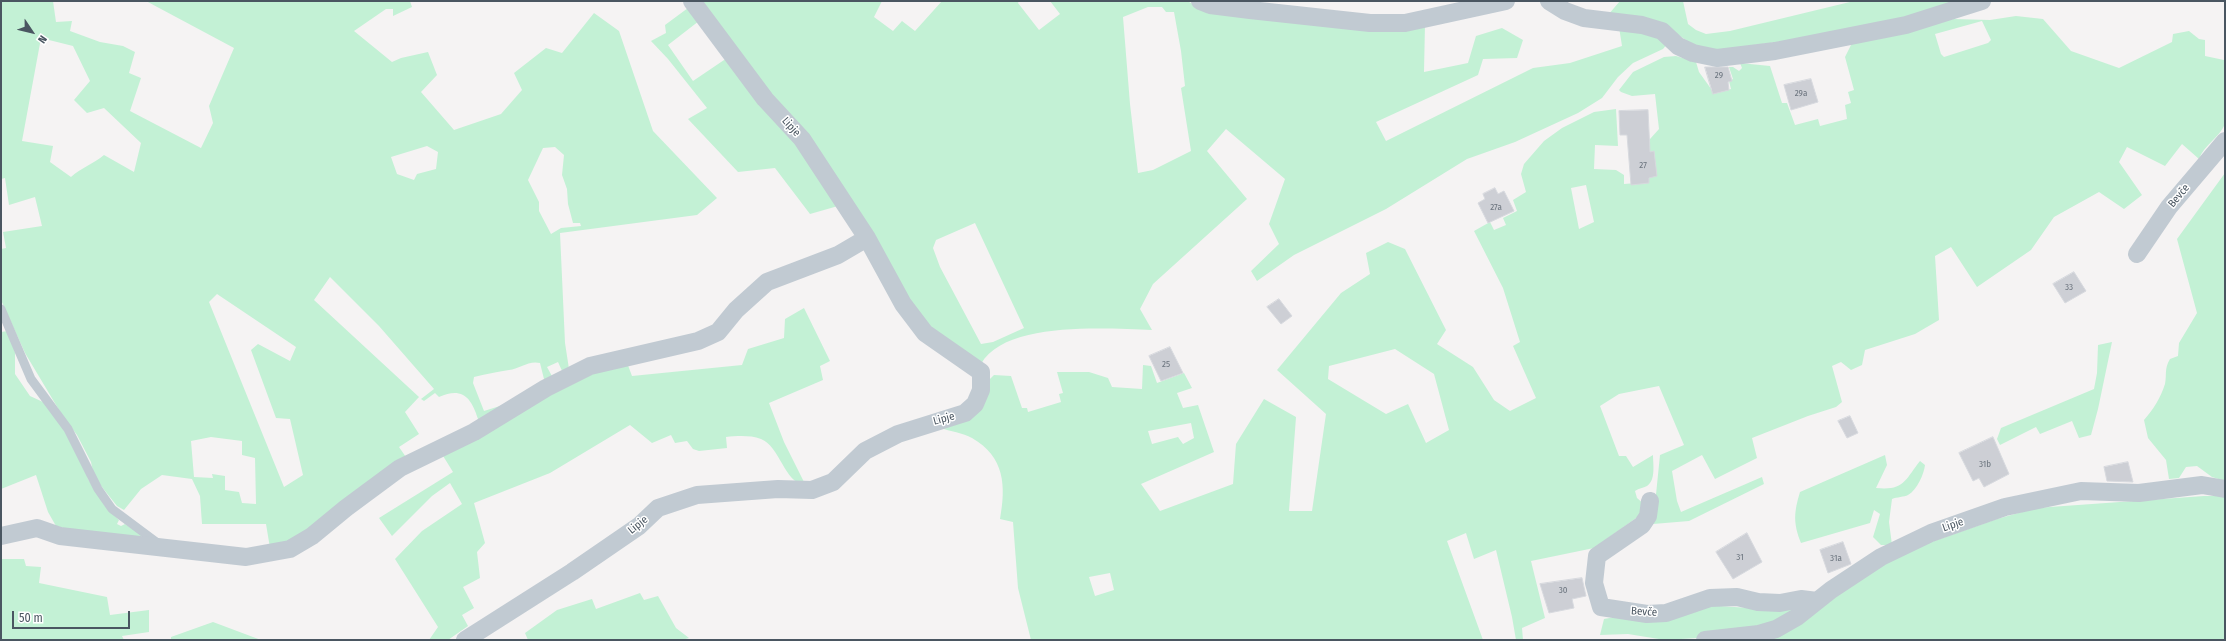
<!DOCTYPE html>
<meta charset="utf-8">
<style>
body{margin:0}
#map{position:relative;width:2226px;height:641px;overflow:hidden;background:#f5f3f3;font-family:"Fira Sans Condensed",sans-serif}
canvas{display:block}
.frame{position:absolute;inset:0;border:2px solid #4a5661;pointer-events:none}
.north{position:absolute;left:12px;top:12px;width:40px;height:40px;-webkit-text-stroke:3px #fff;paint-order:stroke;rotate:125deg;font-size:11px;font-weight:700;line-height:16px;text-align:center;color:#4a5661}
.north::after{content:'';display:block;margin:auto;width:14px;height:18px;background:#4a5661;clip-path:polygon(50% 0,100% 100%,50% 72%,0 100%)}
.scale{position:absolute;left:12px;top:611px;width:118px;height:18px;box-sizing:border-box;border:2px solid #4a5661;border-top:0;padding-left:5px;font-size:12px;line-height:14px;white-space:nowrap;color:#4a5661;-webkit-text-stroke:3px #fff;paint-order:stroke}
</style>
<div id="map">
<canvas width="2226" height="641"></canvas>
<div class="frame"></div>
<div class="north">N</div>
<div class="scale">50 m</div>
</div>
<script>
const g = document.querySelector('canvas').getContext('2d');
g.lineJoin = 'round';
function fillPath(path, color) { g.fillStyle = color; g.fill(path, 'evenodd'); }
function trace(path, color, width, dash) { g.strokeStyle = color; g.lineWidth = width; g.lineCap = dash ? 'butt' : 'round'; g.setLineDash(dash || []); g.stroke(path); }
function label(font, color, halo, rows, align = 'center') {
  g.font = font + ' "Fira Sans Condensed",sans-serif'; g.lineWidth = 3; g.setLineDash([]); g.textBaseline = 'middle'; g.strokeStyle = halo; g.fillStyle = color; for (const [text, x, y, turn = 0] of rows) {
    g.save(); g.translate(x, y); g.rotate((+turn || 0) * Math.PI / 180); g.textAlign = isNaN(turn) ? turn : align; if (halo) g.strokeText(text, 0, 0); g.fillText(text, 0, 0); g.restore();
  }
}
const green = new Path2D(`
 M1,1H53L56,22L72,21L70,31L100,42L123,46L135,52L129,73L141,78L130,111L201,148L213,123L209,106L234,48L146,1H410L412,7L393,16V9H386L354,31L392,62L401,58L428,52L437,75L421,92L454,130L501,114L522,90L514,73L546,48L562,53L594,13L619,31L653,131L717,198L697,215L560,233L565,343L569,369L563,373L558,362L547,367L553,378L545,383L540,363C529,360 519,369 509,370C497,372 485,374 474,377L473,383L484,411L503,405L482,419H478C471,397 462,387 439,397L435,393L424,401L421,399L434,389L379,326L330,277L314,300L419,397L405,412L419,434L399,447L408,460L307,534L270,548L266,524H202L200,496L192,479L162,475L141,489L124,510L117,506L94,477L91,462L77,435L62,415L25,353L1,300V249L6,248L3,232L42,226L35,197L9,205L5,178L1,179ZM41,38L73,46L90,81L74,100L87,113L104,108L141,143L134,172L104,155C93,164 81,168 71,177L50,162L53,146L22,141ZM427,146L438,152L436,169L417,174L414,180L397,174L391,157ZM555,147L564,155L562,175L567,189L568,204L573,223H580L581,226L561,228L551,234L539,211V202L528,180L543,148ZM217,294L296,347L290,361L258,344L251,350L276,418L290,419L303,475L284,487L209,302ZM211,437L242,441V455L255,458L256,504L242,503L239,492L225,490V476L212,474L213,478L194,477L191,441Z
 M699,1H882L874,17L893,31L902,21L915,31L942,1H1019L1018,3L1039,30L1060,14L1050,1H1187L1205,10L1425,24L1424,72L1468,63L1476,36L1502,28L1523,40L1517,58L1483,59L1478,75L1376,122L1386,141L1533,68L1570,63L1622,46L1619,27L1645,31L1668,43L1663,49L1633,63L1618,77L1602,98L1578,113L1515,142L1467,159L1386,209L1294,255L1257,281L1251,271L1279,244L1269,224L1285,179L1226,129L1207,151L1247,199L1153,284L1140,309L1152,330C1108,329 1006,320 981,364L930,334ZM1148,7H1162L1166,12H1174L1181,51L1185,86L1181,88L1191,151L1153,170L1138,173L1130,104L1123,17ZM975,223L1024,328L993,342L981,344L940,267L933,248L936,240Z
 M1620,1H1683L1688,24L1696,30L1706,34L1730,31L1854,1H1979L1847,33L1716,50L1693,45L1677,34L1608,15Z
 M688,8L699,21L668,45L693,81L727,58L797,143L838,206L810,214L775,168L738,172L688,119L707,108L668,59L651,41L666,33L665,25Z
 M2016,16L2043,19L2071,51L2119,68L2172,42L2173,34L2189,31L2199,39L2205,40V56L2224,60L2225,56C2225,68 2226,116 2225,124C2219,138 2204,145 2199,159L2182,144L2165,166L2127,147L2119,162L2142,195L2124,209L2099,192L2054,217L2031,250L1977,287L1951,247L1935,256L1939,320L1915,334L1865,350L1862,365L1851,370L1841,362L1832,366L1842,402L1836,407L1808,416L1752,438L1757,458L1715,479L1702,455L1672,471L1677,501L1681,512L1762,477L1764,484L1689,521L1653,524L1660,455L1684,445L1659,386L1619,394L1600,406L1619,456H1626L1633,467L1653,455C1653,464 1656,480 1647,486C1643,488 1639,488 1635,491L1637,498L1645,505L1646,511L1594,548L1531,561L1545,618L1522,628L1523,640H1516L1512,617L1496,550L1474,559L1466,533L1447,541L1483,640H1031L1018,588L1013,522L1000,519C1006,486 1005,457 972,438C963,433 950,431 940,428L994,375L1011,376L1022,408H1027L1028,412L1061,402L1059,394L1063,393L1057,372H1089L1108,378L1112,387L1142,389L1143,365L1151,366L1157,383L1184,373L1192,388L1177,393L1183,408L1198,405L1214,452L1141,484L1160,511L1233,484L1236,444L1264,399L1296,417L1289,511H1312L1326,414L1277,370L1341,293L1370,274L1366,253L1388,242L1405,249L1446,330L1437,344L1473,367L1494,400L1510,411L1536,398L1513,346L1520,342L1503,288L1474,231L1490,222L1494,230L1506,225L1503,218L1517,211L1513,200L1526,192L1521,174L1524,164L1544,141L1562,128L1594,112L1616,109L1618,146L1595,145L1594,169L1616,170L1624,175V184L1649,182L1648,175L1635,149L1650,139L1659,129L1655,94L1632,96L1621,92L1619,90L1633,72L1664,57L1676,56L1696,62L1699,72L1714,93L1731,89L1729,81L1733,79L1729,67H1733L1739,71L1742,68L1740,63L1770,66L1782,103H1787L1795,125L1818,119L1820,126L1847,119L1845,105L1851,103L1848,92L1854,90L1845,57L1852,43L1953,19L1990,20ZM1982,21L1991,40L1988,43L1944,57L1941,54L1935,34ZM1586,185L1594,222L1579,229L1571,188ZM1395,349L1434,374L1449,430L1426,443L1408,404L1386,414L1328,379L1329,366ZM1191,423L1194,438L1183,444L1178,437L1152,444L1148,431ZM1110,573L1114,590L1095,596L1089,577Z
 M2225,173V481L2212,477L2197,466L2186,467L2179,478L2169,479L2166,460L2148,438L2144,420C2153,410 2161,397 2165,384C2167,374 2164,369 2170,359L2178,356L2179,343L2197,313L2177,239Z
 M804,308L830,361L820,366L823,380L769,403L784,442L805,484C785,485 780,446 761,439C750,435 737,436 726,437L727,448L699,451L693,449L687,441L675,443L671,435L652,443L630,425L550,473L474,503L485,543L477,552L480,578L463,587L474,608L462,615L468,626L448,640H429L438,627L395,559L422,531L462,504L450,483L432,496L392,536L379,518L453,472L440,451L545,393L626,360L632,376L742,365L748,349L784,338L785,319Z
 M8,331L15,352V374L30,396L43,402L56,417L84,462L88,479L105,506L119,520L117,524L121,526L125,524L143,536L109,540L56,526L48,512L36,475L1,489V332Z
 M2112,342L2098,409L2091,435L2079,438L2072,421L2040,434L2036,427L2000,445L1997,439L2001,428L2094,389L2097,373L2098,345Z
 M1885,455L1887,465L1876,488C1904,491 1905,480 1920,461L1925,465C1924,474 1917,490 1908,495C1904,497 1897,497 1892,499L1889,522L1892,545H1881L1873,537L1880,514L1874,510L1870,523L1801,543C1793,523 1794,512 1800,492Z
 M2204,496H2225V640H1751L1914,548L1997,519L2036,508Z
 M1,559H24L26,566L41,567L39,583L107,597L110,615L149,610V632L122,636L124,640H1Z
 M640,593L644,600L658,596L676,628L689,638L682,640H528L525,633L557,610L592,599L596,609Z
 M1798,603L1778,625L1714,637L1665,640L1628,634L1600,635L1604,619L1615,617L1705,605L1764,609Z
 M213,622L261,640H171V637Z`);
const building = new Path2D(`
 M1705,67H1728L1732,81L1728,82L1729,90L1713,94Z
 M1811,79L1818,102L1791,110L1784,85Z
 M1648,110L1650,152L1654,151L1657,176L1649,178V183L1631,185L1627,135H1620L1619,111Z
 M1495,188L1498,194L1504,191L1514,211L1488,223L1478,203L1485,199L1483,194Z
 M2074,272L2086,291L2065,303L2053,284Z
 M1279,299L1292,316L1281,324L1267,307Z
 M1170,347L1183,373L1161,381L1149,356Z
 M1850,416L1858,433L1847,438L1838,421Z
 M1993,437L2009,474L1984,487L1979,478L1973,481L1959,453Z
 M2128,462L2133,482L2107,481L2104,467Z
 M1747,533L1762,562L1733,579L1716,552Z
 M1843,542L1851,564L1828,573L1820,550Z
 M1582,578L1586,596L1572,599L1574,608L1549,613L1540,584Z`);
const lane = new Path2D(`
 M1,309L31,379L68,429L98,489L112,509L159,544`);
const street = new Path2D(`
 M1200,1L1210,5L1250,10L1370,23H1405L1506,1
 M1549,1L1565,11L1584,18L1642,25L1662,31L1678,46L1693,53L1717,58L1775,51L1906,25L1982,1
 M2137,254L2169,207L2225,141
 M1650,501L1648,516L1642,525L1597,556L1594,583L1601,607L1647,614L1666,613L1710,598L1737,597L1758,602L1780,603L1801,599L1817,601
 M1,536L37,528L60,536L246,557L290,549L312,536L346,508L400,468L474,432L546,388L590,366L698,341L718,332L736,310L767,282L838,255L867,238
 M465,640L572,572L639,526L658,508L697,495L778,489L812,490L833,482L865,451L898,434L965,413L975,404L981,390V372L925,333L903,304L867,238L802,139L765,99L692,1
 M1705,640L1759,634L1776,629L1797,617L1831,590L1881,557L1931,533L2005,507L2081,491L2139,493L2202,485L2225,489`);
const numberNames = [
 ["29",1719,75],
 ["29a",1801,93],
 ["27",1643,165],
 ["27a",1496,207],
 ["33",2069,287],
 ["25",1166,364],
 ["31b",1985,464],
 ["31",1740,557],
 ["31a",1836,558],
 ["30",1563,590]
];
const streetNames = [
 ["Lipje",791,127,48],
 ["Bevče",2179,196,-50],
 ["Lipje",944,419,-15],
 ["Lipje",638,525,-39],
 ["Lipje",1953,525,-19],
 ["Bevče",1644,612,4]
];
fillPath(green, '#c3f1d5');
fillPath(building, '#cdcfd5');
trace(building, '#d7d9de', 1);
trace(lane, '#c1cad2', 9);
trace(street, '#c1cad2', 18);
label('9px', '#6b747e', null, numberNames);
label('11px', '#4a5661', '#fff', streetNames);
</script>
